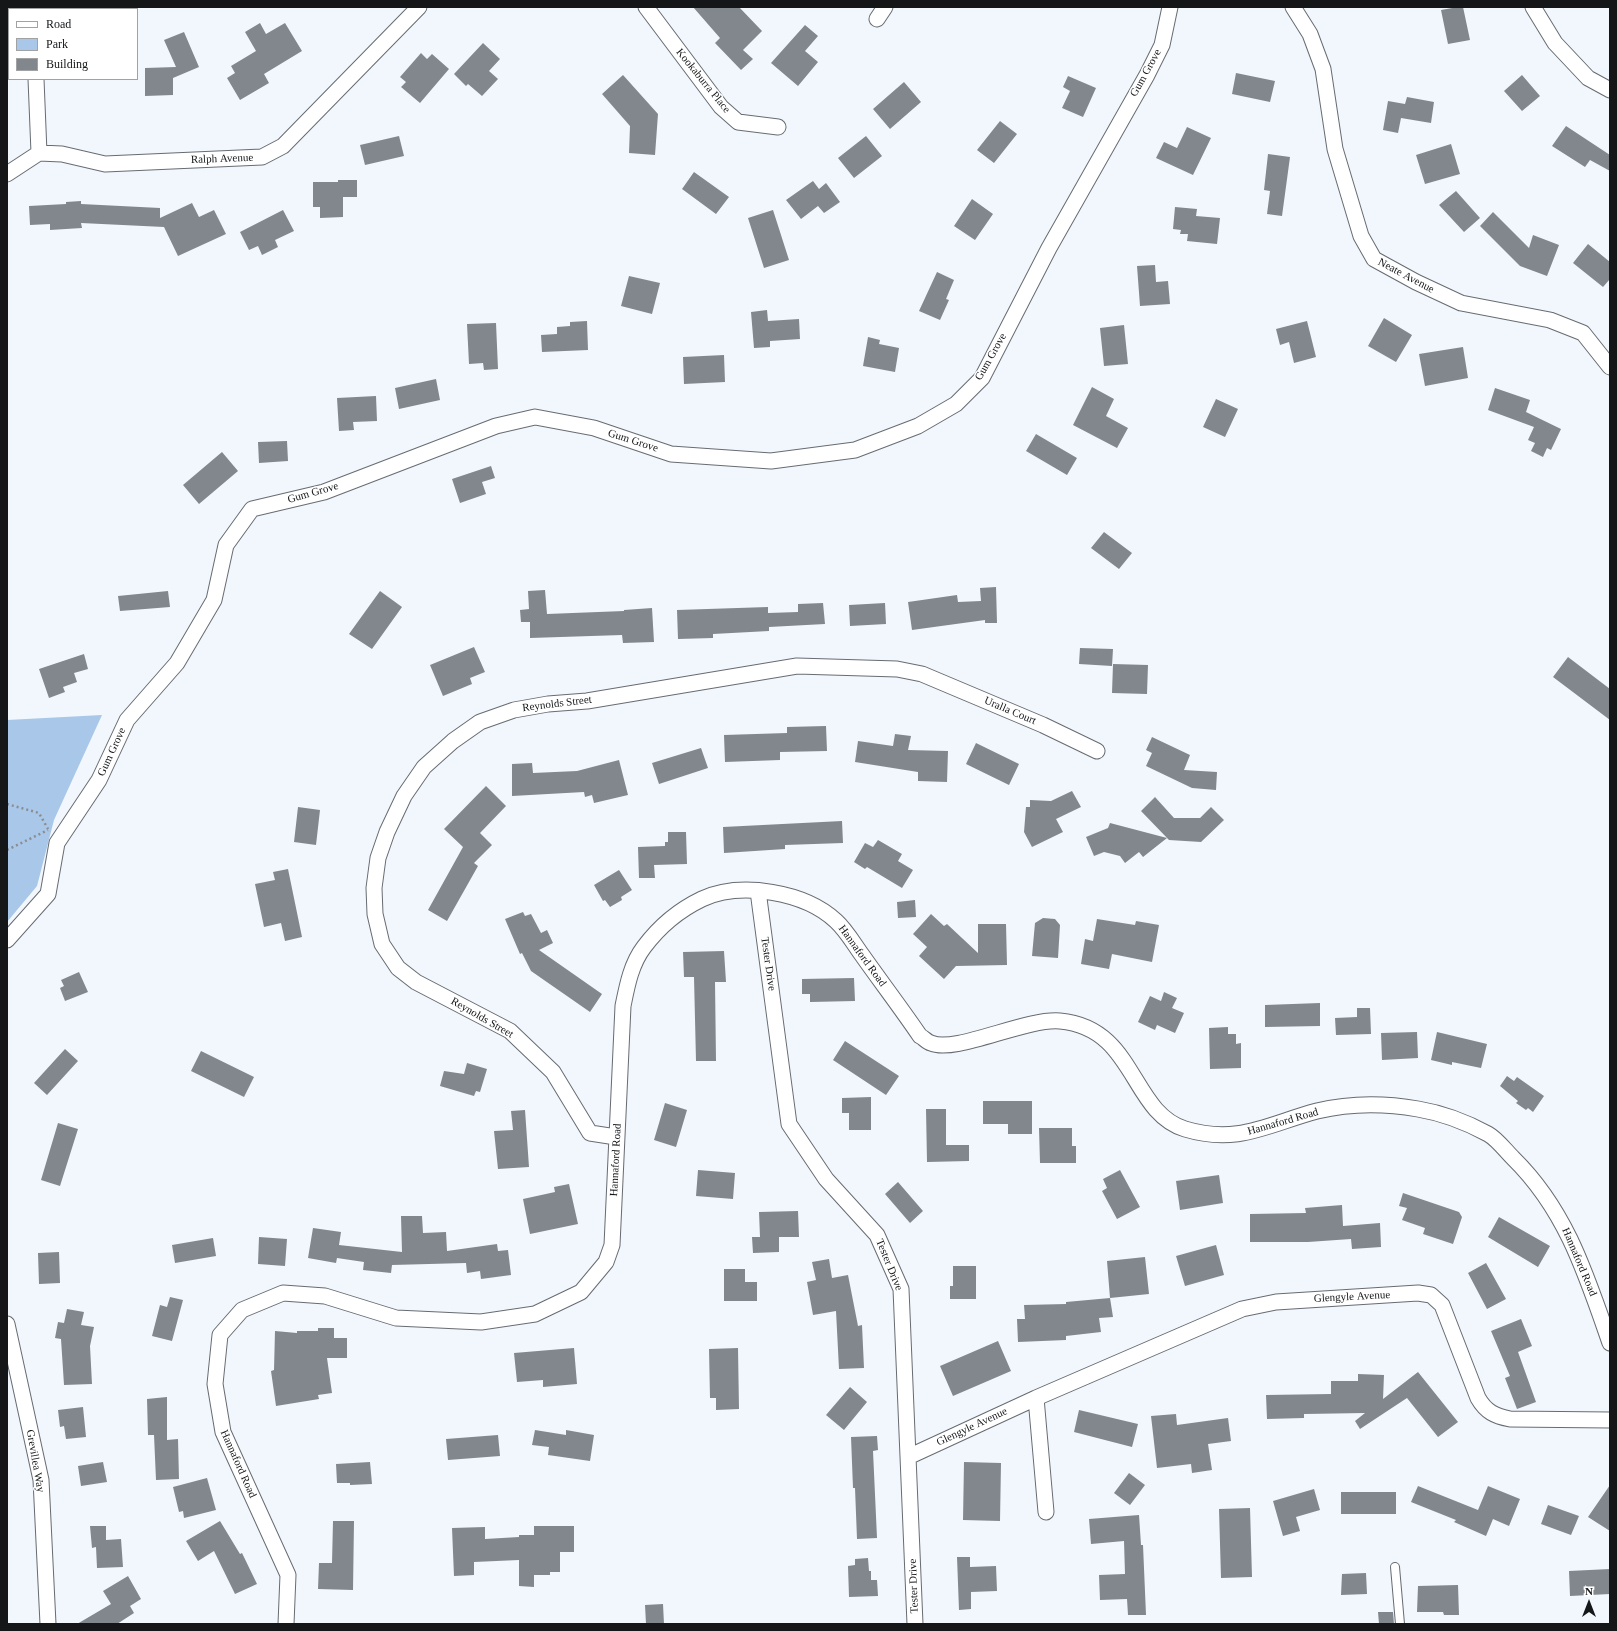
<!DOCTYPE html>
<style>
body{margin:0}
#map{position:relative;width:1617px;height:1631px;overflow:hidden;background:#f1f7fd;font-family:"Times New Roman",serif}
canvas{display:block}
.frame{position:absolute;inset:0;border:8px solid #141618;pointer-events:none}
.legend{position:absolute;left:8px;top:8px;width:130px;height:72px;box-sizing:border-box;background:#fff;border:1px solid #a1a2a3;margin:0;padding:5px 7px;list-style:none;font-size:12px;color:#141618}
.legend li{display:flex;align-items:center;gap:8px;height:20px}
.legend b{width:20px;border:1px solid #a1a2a3}
.north{position:absolute;left:1569px;top:1583px;width:40px;height:40px;-webkit-text-stroke:3px #fff;paint-order:stroke;rotate:0deg;font-size:11px;font-weight:700;line-height:16px;text-align:center;color:#141618}
.north::after{content:'';display:block;margin:auto;width:14px;height:18px;background:#141618;clip-path:polygon(50% 0,100% 100%,50% 72%,0 100%)}
</style>
<div id="map">
<canvas width="1617" height="1631"></canvas>
<div class="frame"></div>
<ul class="legend">
<li><b style="height:5px;background:#fff"></b>Road</li>
<li><b style="height:11px;background:#a8c7e9"></b>Park</li>
<li><b style="height:11px;background:#82878d"></b>Building</li>
</ul>
<div class="north">N</div>
</div>
<script>
const g = document.querySelector('canvas').getContext('2d');
g.lineJoin = 'round';
function fillPath(path, color) { g.fillStyle = color; g.fill(path, 'evenodd'); }
function trace(path, color, width, dash) { g.strokeStyle = color; g.lineWidth = width; g.lineCap = dash ? 'butt' : 'round'; g.setLineDash(dash || []); g.stroke(path); }
function label(font, color, halo, rows, align = 'center') {
  g.font = font + ' "Times New Roman",serif'; g.lineWidth = 3; g.setLineDash([]); g.textBaseline = 'middle'; g.strokeStyle = halo; g.fillStyle = color; for (const [text, x, y, turn = 0] of rows) {
    g.save(); g.translate(x, y); g.rotate((+turn || 0) * Math.PI / 180); g.textAlign = isNaN(turn) ? turn : align; if (halo) g.strokeText(text, 0, 0); g.fillText(text, 0, 0); g.restore();
  }
}
const green = new Path2D(`
 M102,715L54,820L37,886L7,922V720Z`);
const building = new Path2D(`
 M693,7H739L762,31L743,50L753,59L741,70L715,43L720,38Z
 M1458,7H1463L1470,40L1448,44L1441,10Z
 M260,23L266,34L285,23L302,51L264,74L269,83L240,100L227,78L235,73L231,66L256,51L245,32Z
 M805,25L818,36L805,51L818,62L798,86L771,63Z
 M184,32L199,67L173,78V95L145,96V68L176,67L164,40Z
 M483,43L500,59L489,71L498,79L482,96L468,84L466,86L454,74Z
 M421,53L427,59L432,54L449,69L420,103L401,87L406,82L400,77Z
 M1236,73L1275,81L1270,102L1232,94Z
 M623,75L658,114L655,155L629,153L630,126L602,94Z
 M1522,75L1540,96L1522,111L1504,91Z
 M1068,76L1096,88L1083,117L1062,108L1070,91L1063,87Z
 M904,82L921,102L890,129L873,109Z
 M1407,97L1434,102L1431,123L1401,118L1398,133L1383,130L1388,101L1405,104Z
 M1000,121L1017,134L994,163L977,150Z
 M1566,126L1610,155V171L1590,160L1585,167L1552,146Z
 M1187,127L1211,138L1193,175L1156,158L1164,142L1177,148Z
 M399,136L404,156L365,165L360,145Z
 M866,136L882,156L854,178L838,158Z
 M1451,144L1460,174L1425,184L1416,155Z
 M1268,154L1290,157L1282,216L1267,214L1270,191L1264,190Z
 M694,172L729,197L716,214L682,189Z
 M338,180H357V197H343V217L320,218V207H313V182H338Z
 M813,181L819,189L826,183L840,202L824,213L818,206L801,219L786,200Z
 M1456,191L1480,218L1464,232L1439,205Z
 M972,199L993,214L975,240L954,226Z
 M81,201V204L160,208V218L192,203L199,217L214,210L226,234L178,256L164,227L81,223L82,228L50,230V224L30,225L29,206L66,204V202Z
 M1175,207L1197,209L1196,216L1220,218L1217,244L1187,241L1188,234H1180L1181,230L1173,229Z
 M283,210L294,231L275,240L278,247L262,255L258,246L249,250L240,232Z
 M773,210L789,260L764,268L748,218Z
 M1493,212L1529,248L1533,235L1559,245L1547,276L1520,266L1480,226Z
 M1588,244L1610,262V279L1603,287L1573,263Z
 M1155,265L1156,282L1168,281L1170,304L1140,306L1137,266Z
 M937,272L954,280L946,299L949,300L940,320L919,311Z
 M629,276L660,283L652,314L621,306Z
 M767,310L768,321L799,319L800,339L770,341V347L754,348L751,312Z
 M1384,318L1412,335L1396,362L1368,346Z
 M587,321L588,350L542,352L541,335L557,334V327L570,326V322Z
 M1307,321L1316,357L1294,363L1289,342L1280,345L1276,329Z
 M496,323L498,369L484,370L483,363L469,364L467,324Z
 M1124,325L1128,364L1104,366L1100,328Z
 M868,337L880,340L879,344L899,348L895,372L863,366Z
 M1463,347L1468,378L1425,386L1419,354Z
 M724,355L725,382L684,384L683,357Z
 M436,379L440,400L399,409L395,388Z
 M1092,387L1114,399L1106,416L1128,428L1117,448L1073,425Z
 M1495,388L1530,400L1526,412L1561,429L1551,450L1547,448L1543,457L1531,451L1535,443L1528,440L1534,427L1488,410Z
 M376,396L377,421L353,422L354,430L339,431L337,398Z
 M1216,399L1238,409L1225,437L1203,427Z
 M1036,434L1077,458L1067,475L1026,451Z
 M287,441L288,461L259,463L258,442Z
 M222,452L238,471L199,504L183,485Z
 M491,466L495,478L482,482L486,494L460,503L452,479Z
 M1104,532L1132,553L1119,569L1091,548Z
 M996,587L997,623H985V620L912,630L908,602L957,595L958,602L981,601L980,588Z
 M545,590L547,614L624,611V610L652,608L654,642L623,643L622,635L530,638V622H521L520,610L529,609L528,591Z
 M168,591L170,607L120,611L118,596Z
 M380,591L402,607L372,649L349,634Z
 M823,603L825,624L769,627V631L713,634V638L678,639L677,610L768,607V613L798,612V604Z
 M885,603L886,624L850,626L849,605Z
 M474,647L485,672L470,678L472,684L443,696L430,665Z
 M1080,648L1113,649L1112,666L1079,664Z
 M84,654L88,669L74,673L77,682L63,687L65,692L49,698L39,669Z
 M1568,657L1610,689V720L1553,677Z
 M1113,664L1148,665L1147,694L1112,693Z
 M826,726L827,751L780,752V760L725,762L724,735L787,733V727Z
 M895,734L911,736L908,750L948,751L947,782L918,781V772L855,762L858,741L893,746Z
 M1152,737L1190,755L1184,770L1217,772L1216,790L1192,788L1146,766L1152,753L1146,750Z
 M976,743L1019,764L1009,785L966,764Z
 M701,748L708,768L659,784L652,763Z
 M619,760L628,795L594,803L592,795L585,797L584,792L512,796V764L532,763L533,773L577,771Z
 M486,786L506,806L480,833L492,845L474,863L478,866L447,921L428,910L463,847L444,829Z
 M1072,791L1081,807L1056,819L1063,832L1032,847L1024,832L1026,807H1030V800L1051,801Z
 M1155,797L1174,818H1200L1211,807L1224,820L1201,842L1169,840L1141,811Z
 M298,807L320,810L316,845L294,842Z
 M842,821L843,843L785,845V849L724,853L723,827Z
 M1110,823L1167,838L1143,857L1139,852L1125,863L1120,856L1104,852L1094,856L1086,837L1108,828Z
 M668,832H686L687,864L654,865L655,878H639L638,847L665,846V842H668Z
 M878,840L902,854L898,861L913,870L902,888L867,867L865,869L854,862L865,843L873,847Z
 M288,869L302,937L285,941L281,923L264,927L255,884L275,880L273,872Z
 M619,870L632,890L621,897L622,900L610,907L605,900L603,901L594,885Z
 M915,900L916,917L898,918L897,902Z
 M523,912L525,916L531,914L541,933L547,930L553,943L539,950L602,994L590,1012L531,971L522,953L520,954L505,919Z
 M931,914L944,926L947,924L978,953V924H1006L1007,965L956,966L944,979L919,956L927,947L913,934Z
 M1043,918L1055,919L1060,925L1058,958L1032,956L1035,923Z
 M1097,919L1135,925L1136,921L1159,925L1152,962L1112,954L1109,969L1081,964L1085,939L1093,941Z
 M724,951L726,982H715L716,1061H696L694,977H684L683,952Z
 M79,972L88,992L65,1001L60,988L64,986L61,980Z
 M854,978L855,1001L810,1002V994H802V979Z
 M1164,992L1177,998L1172,1008L1184,1013L1175,1033L1157,1025L1155,1030L1138,1022L1150,996L1161,1001Z
 M1320,1003V1026L1265,1027V1005Z
 M1357,1008H1370L1371,1034L1336,1035L1335,1018L1357,1017Z
 M1228,1027V1034H1236V1044L1241,1043V1068L1210,1069L1209,1028Z
 M1417,1032L1418,1058L1382,1060L1381,1033Z
 M1437,1032L1487,1044L1481,1068L1452,1062V1065L1431,1060Z
 M845,1041L899,1076L886,1095L833,1060Z
 M65,1049L78,1061L47,1095L34,1083Z
 M201,1051L254,1077L244,1097L191,1071Z
 M467,1063L487,1069L480,1092L476,1091L474,1096L440,1086L444,1071L464,1074Z
 M1507,1076L1514,1081L1517,1077L1544,1096L1533,1112L1528,1108L1526,1110L1516,1103L1518,1101L1500,1086Z
 M871,1097V1130H849V1113H842V1098Z
 M983,1101H1032V1134H1008V1124H983Z
 M665,1103L687,1110L676,1147L654,1140Z
 M926,1109H946V1145H969V1161L927,1162Z
 M525,1110L529,1167L498,1169L494,1131L513,1130L511,1111Z
 M58,1123L78,1129L60,1186L41,1180Z
 M1039,1128H1072V1146H1076V1163H1040Z
 M698,1170L735,1173L733,1199L696,1196Z
 M1120,1170L1140,1207L1117,1219L1102,1191L1107,1188L1103,1179Z
 M1219,1175L1223,1203L1180,1210L1176,1181Z
 M898,1182L923,1211L910,1223L885,1194Z
 M569,1184L578,1224L530,1234L523,1199L555,1192L554,1187Z
 M1403,1193L1459,1212L1462,1217L1453,1244L1423,1234L1425,1228L1402,1220L1407,1208L1399,1206Z
 M1342,1205L1343,1226L1380,1223L1381,1247L1352,1249L1351,1239L1308,1242H1250V1214L1306,1213L1305,1208Z
 M798,1211L799,1237H779V1252L753,1253L752,1237H760L759,1212Z
 M401,1216H422L423,1233L446,1232L447,1251L497,1244L498,1251L508,1250L511,1275L481,1279L480,1271L467,1273L466,1263L392,1265L391,1273L363,1270L364,1262L337,1258L336,1263L308,1258L313,1228L341,1232L339,1245L402,1252Z
 M1499,1217L1550,1246L1538,1267L1488,1237Z
 M259,1237L287,1239L285,1266L258,1264Z
 M213,1238L216,1256L175,1263L172,1245Z
 M1216,1245L1224,1275L1185,1286L1176,1256Z
 M59,1252L60,1283L39,1284L38,1253Z
 M1145,1257L1149,1294L1110,1298L1107,1261Z
 M829,1259L832,1278L848,1275L858,1326L862,1325L864,1368L839,1369L836,1311L813,1315L807,1282L816,1280L812,1262Z
 M1486,1263L1506,1299L1487,1309L1468,1273Z
 M953,1266H976V1299H950V1286H953Z
 M724,1269H745V1282H757V1301H724Z
 M170,1297L183,1300L172,1341L152,1336L160,1305L167,1307Z
 M1110,1298L1113,1317L1099,1318L1101,1332L1066,1336V1340L1018,1342L1017,1319H1025L1024,1305L1066,1304V1302Z
 M67,1309L84,1312L81,1325L94,1327L90,1346L92,1384L64,1385L61,1339L55,1338L58,1322L64,1323Z
 M1521,1319L1532,1346L1518,1352L1536,1402L1517,1409L1505,1378L1510,1376L1491,1331Z
 M318,1328H334V1338H347V1358H327L332,1393L318,1395L319,1399L276,1406L271,1371L274,1370L275,1331L297,1333V1331H318Z
 M998,1341L1011,1371L953,1396L940,1366Z
 M574,1348L577,1384L543,1387V1380L517,1382L514,1353Z
 M738,1348L739,1409L716,1410V1398H710L709,1349Z
 M1418,1372L1458,1422L1438,1437L1407,1398L1360,1429L1355,1421L1365,1413L1304,1414V1418L1267,1419L1266,1395L1331,1394V1381H1358V1374L1384,1375L1383,1399Z
 M850,1387L867,1402L844,1430L826,1415Z
 M167,1397V1440L178,1439L179,1479L156,1480L154,1435H148L147,1399Z
 M83,1407L86,1437L66,1439L64,1426L60,1427L58,1410Z
 M1079,1410L1138,1424L1132,1447L1074,1432Z
 M1176,1414L1177,1425L1228,1418L1231,1441L1208,1444L1212,1470L1192,1473L1191,1464L1157,1468L1151,1416Z
 M535,1430L566,1435V1430L594,1435L590,1461L548,1455L549,1447L532,1445Z
 M498,1435L500,1456L448,1460L446,1439Z
 M877,1436L878,1450L873,1451L877,1538L857,1539L855,1488H853L851,1437Z
 M103,1462L107,1482L81,1486L78,1466Z
 M370,1462L372,1484L350,1485V1483H337L336,1464Z
 M964,1462L1001,1463L1000,1521L963,1520Z
 M1129,1473L1145,1485L1130,1505L1114,1493Z
 M207,1478L216,1510L184,1518L183,1511L179,1512L173,1487Z
 M1610,1485V1531L1588,1517Z
 M1418,1486L1478,1510L1488,1486L1520,1499L1509,1526L1493,1519L1486,1536L1454,1522L1456,1520L1411,1502Z
 M1314,1489L1320,1510L1296,1517L1300,1531L1283,1536L1273,1501Z
 M1341,1492H1396V1514H1341Z
 M1548,1505L1579,1516L1571,1535L1541,1524Z
 M1250,1508L1252,1577L1221,1578L1219,1509Z
 M1139,1515L1141,1545H1143L1146,1615H1128L1127,1599L1100,1600L1099,1575L1125,1574L1124,1541L1091,1544L1089,1519Z
 M220,1521L240,1554L242,1553L257,1584L235,1594L214,1551L198,1561L186,1541Z
 M333,1521H354L353,1590L318,1589L319,1563H332Z
 M90,1526H106V1540L121,1539L123,1567L97,1568L96,1547L92,1548Z
 M534,1526H574V1552H560V1572H550V1575H534V1587L519,1586V1560L474,1562V1575L454,1576L452,1528L485,1527V1539L519,1537V1535H534Z
 M957,1557H970V1567L996,1566L997,1591L971,1592V1609L959,1610Z
 M868,1558L869,1571H871V1580H877L878,1596L849,1597L848,1566L855,1565V1559Z
 M1610,1569V1594L1570,1596L1569,1571Z
 M1366,1573L1367,1594L1341,1595L1342,1574Z
 M128,1576L141,1599L130,1606L134,1613L117,1624H77L111,1604L103,1591Z
 M1458,1585L1459,1615H1444L1443,1612H1417L1418,1586Z
 M663,1604L664,1624H646L645,1605Z
 M1378,1612H1393L1394,1624H1379Z`);
const path = new Path2D(`
 M7,804L39,813L48,829
 M7,850L48,830`);
const service = new Path2D(`
 M1395,1567L1400,1624`);
const minor = new Path2D(`
 M33,7V9
 M646,7L721,107L738,122L778,127
 M1293,7L1310,34L1323,69L1335,149L1361,236L1374,259L1416,282L1461,303L1550,320L1583,333L1610,367
 M1533,7L1555,43L1588,78L1610,90
 M877,19L885,7
 M36,79L39,153L62,154L105,164L262,157L283,146L419,7
 M7,174L39,153
 M758,891L789,1124L826,1179L877,1235L901,1289L915,1624
 M7,940L48,894L57,843L99,780L127,720L177,663L214,600L226,545L252,509L324,492L496,426L535,417L594,428L671,454L771,461L855,450L918,426L956,404L982,378L1049,248L1147,75L1162,45L1170,7
 M616,1137L590,1133L553,1072L510,1031L416,982L398,968L382,944L375,914L374,888L378,858L387,832L404,796L424,767L453,741L480,722L514,710L548,704L587,701L797,666L897,669L922,674L1043,725L1097,751
 M7,1324L41,1480L48,1624
 M1036,1398L1046,1512
 M908,1457L1036,1398L1242,1309L1276,1302L1418,1293L1431,1295L1442,1305L1478,1398C1486,1412 1495,1416 1510,1419L1610,1420
 M286,1624L288,1575L223,1432L215,1384L220,1335L242,1310L283,1293L325,1296L396,1318L481,1322L535,1314L581,1292L606,1262L612,1245L623,1006C627,986 631,964 644,947C659,927 679,910 702,899C741,881 805,892 836,921C846,930 854,944 862,955C881,982 901,1008 920,1036C924,1038 927,1042 931,1043C955,1054 1025,1018 1060,1021C1136,1028 1130,1112 1185,1129C1238,1145 1268,1124 1317,1111C1350,1103 1384,1103 1418,1109C1442,1113 1466,1122 1488,1134C1497,1139 1505,1150 1513,1158C1566,1210 1586,1274 1610,1343`);
const streetNames = [
 ["Gum Grove",1146,73,-61],
 ["Kookaburra Place",703,81,51],
 ["Ralph Avenue",222,159,-2],
 ["Neate Avenue",1406,276,28],
 ["Gum Grove",991,357,-60],
 ["Gum Grove",633,441,18],
 ["Gum Grove",313,493,-16],
 ["Reynolds Street",557,704,-7],
 ["Uralla Court",1010,711,23],
 ["Gum Grove",112,752,-65],
 ["Hannaford Road",862,956,54],
 ["Tester Drive",768,964,82],
 ["Reynolds Street",482,1018,30],
 ["Hannaford Road",1283,1122,-16],
 ["Hannaford Road",616,1160,-87],
 ["Hannaford Road",1579,1262,67],
 ["Tester Drive",889,1265,68],
 ["Glengyle Avenue",1352,1297,-3],
 ["Glengyle Avenue",972,1427,-25],
 ["Grevillea Way",35,1461,80],
 ["Hannaford Road",238,1464,66],
 ["Tester Drive",914,1586,-92]
];
fillPath(green, '#a8c7e9');
fillPath(building, '#82878d');
trace(service, '#676c72', 10);
trace(minor, '#676c72', 17);
trace(path, '#8a8e93', 2.5, [2, 3]);
trace(service, '#fff', 8);
trace(minor, '#fff', 15);
label('11px', '#141618', '#fff', streetNames);
</script>
